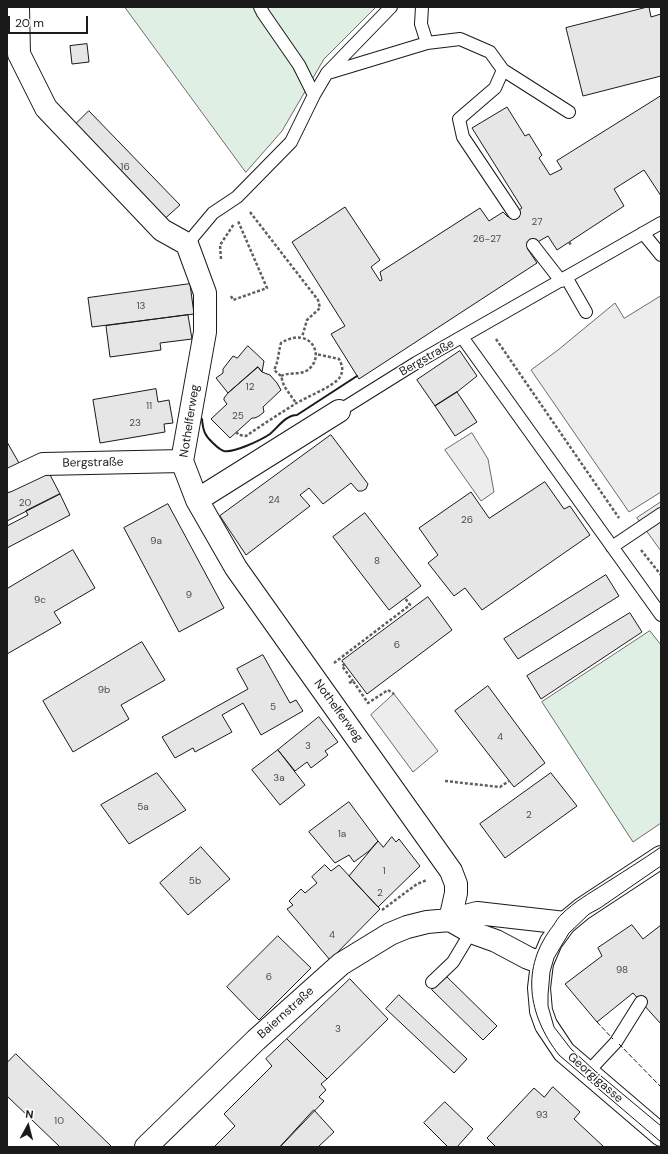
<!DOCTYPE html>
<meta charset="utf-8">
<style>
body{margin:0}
#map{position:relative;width:668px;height:1154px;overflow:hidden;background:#fff;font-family:"DM Sans",sans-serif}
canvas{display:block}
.frame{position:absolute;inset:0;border:8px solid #1a1a1a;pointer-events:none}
.north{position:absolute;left:8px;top:1106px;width:40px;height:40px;-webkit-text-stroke:3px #fff;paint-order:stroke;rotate:7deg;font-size:11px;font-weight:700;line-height:16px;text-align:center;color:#1a1a1a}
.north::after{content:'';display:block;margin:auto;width:14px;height:18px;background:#1a1a1a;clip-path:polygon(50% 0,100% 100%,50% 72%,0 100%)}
.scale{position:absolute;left:8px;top:16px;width:80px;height:18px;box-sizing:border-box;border:2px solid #1a1a1a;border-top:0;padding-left:5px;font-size:12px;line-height:14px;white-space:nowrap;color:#1a1a1a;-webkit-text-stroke:3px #fff;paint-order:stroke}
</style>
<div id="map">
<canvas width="668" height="1154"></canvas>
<div class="frame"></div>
<div class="north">N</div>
<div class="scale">20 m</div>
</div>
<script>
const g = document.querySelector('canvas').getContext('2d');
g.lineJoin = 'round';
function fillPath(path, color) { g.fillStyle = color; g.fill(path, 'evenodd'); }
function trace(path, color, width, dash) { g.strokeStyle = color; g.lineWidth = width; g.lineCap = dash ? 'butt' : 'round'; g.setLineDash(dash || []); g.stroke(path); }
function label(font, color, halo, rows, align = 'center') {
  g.font = font + ' "DM Sans",sans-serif'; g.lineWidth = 3; g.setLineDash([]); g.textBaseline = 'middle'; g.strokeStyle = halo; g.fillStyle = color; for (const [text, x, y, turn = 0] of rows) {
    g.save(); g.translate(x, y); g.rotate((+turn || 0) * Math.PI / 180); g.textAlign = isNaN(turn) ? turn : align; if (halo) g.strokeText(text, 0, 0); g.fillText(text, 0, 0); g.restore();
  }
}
const green = new Path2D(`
 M125,7H376L324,59L282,131L246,172Z
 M650,631L661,645V823L633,842L542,702Z`);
const parking = new Path2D(`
 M661,296V492L629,512L531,370L558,350L615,303L624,318Z
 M472,433L488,459L494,492L481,501L445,450Z
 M661,502V551L637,518Z
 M394,694L438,751L413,772L371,715Z`);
const building = new Path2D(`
 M649,7L651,17L661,14V76L583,96L566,28Z
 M87,44L89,62L72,64L70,46Z
 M661,96V196L644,170L614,189L624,206L557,250L548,236L527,248L537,263L359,379L331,334L345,326L292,242L345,207L380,260L371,267L380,281L382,280L380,272L480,208L489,221L503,212L508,217L522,208L472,128L507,107L525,136L529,134L542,155L539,158L550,175L562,169L557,161Z
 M89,111L180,205L161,222L71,129Z
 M190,284L194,314L92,327L88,298Z
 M188,315L192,339L160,343L161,350L110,357L106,326Z
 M248,346L264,361L262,372L258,367L228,393L216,378L223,373V369L233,356L237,358Z
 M460,351L477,376L457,392L435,406L417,380Z
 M258,367L262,372L270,375L277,383L281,390L263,407L264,412L259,416L255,418H252L230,438L211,419L227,404L224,400V398L228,393Z
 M156,389L158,402L169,400L173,423L164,424L165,432L100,443L93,400Z
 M457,392L477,422L455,436L435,406Z
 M331,435L368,484L366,489L362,491H358L351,483L323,504L309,488L300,495L310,506L246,555L220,516Z
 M7,442L19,463L7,470Z
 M48,471L60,494L7,521V492Z
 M545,482L564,509L570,506L590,535L482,610L465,588L454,596L428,563L438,555L419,528L471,492L489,518Z
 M60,494L70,515L7,548V526L28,515L26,511Z
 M168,504L224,608L179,632L124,528Z
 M365,513L421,586L389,610L333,537Z
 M73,550L95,588L54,612L61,623L7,654V589Z
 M606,575L619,596L518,659L504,639Z
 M428,597L452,630L367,694L342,661Z
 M630,613L642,632L541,699L527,676Z
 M142,642L165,680L121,705L129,719L73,752L43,701Z
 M263,655L290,703L296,700L303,711L261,735L243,703L222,715L232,732L195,752L193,748L175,758L162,737L248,689L237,669Z
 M488,686L545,763L514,787L455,711Z
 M319,717L338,742L325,751L328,755L311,768L307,762L295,771L278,750Z
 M278,750L305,785L280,805L252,770Z
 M157,773L186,810L129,844L101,805Z
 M551,773L577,806L505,858L480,824Z
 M349,802L378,841L369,851L354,862L349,855L335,863L309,832Z
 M392,837L396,842L399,839L420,866L378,907L349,876L378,841L383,847Z
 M201,847L230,879L188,915L160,883Z
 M325,865L331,871L339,865L380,909L330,960L287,909L293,905L289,901L301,889L305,893L317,883L312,877Z
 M632,925L643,939L661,925V1024L633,993L597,1022L565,984L602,956L598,948Z
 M278,936L311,968L259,1020L227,987Z
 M446,976L497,1026L483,1040L432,990Z
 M350,979L388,1019L327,1079L287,1039Z
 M399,995L467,1059L454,1073L386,1009Z
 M287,1039L327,1079L321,1084L326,1090L319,1097L324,1101L280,1147H216L215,1146L235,1126L224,1114L272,1066L266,1059Z
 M16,1054L112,1147H60L7,1096V1063Z
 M553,1087L580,1112L574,1119L604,1147H496L487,1138L534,1088L544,1097Z
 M445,1102L473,1129L457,1147H448L424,1123Z
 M314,1110L334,1132L318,1147H280Z`);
const path = new Path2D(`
 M250,212L318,300L320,308L307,320L302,337
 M569,242L571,245
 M221,259L220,245L234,224
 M231,296L233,300L267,288L238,221
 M496,339L619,518
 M281,376C289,372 298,375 306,371C327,359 312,324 281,343C278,353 279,360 274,370L281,376L284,386L296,403
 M236,432L239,435L246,436C262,425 279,414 295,404C306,397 335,386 340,377C344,370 342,365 339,359L316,354
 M641,550L661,575
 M334,663L410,605L405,598
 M345,664L342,666L353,681
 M349,683L353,681L368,703L388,690L394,694
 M445,781L500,787L509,781
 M382,910L417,884L427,880`);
const service = new Path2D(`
 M260,7L263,13L299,65L314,95
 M422,7L421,24L427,43
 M503,70L495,88L459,119L463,137L514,213
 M328,73L427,43L460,39L490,52L503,70L569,112
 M643,233L661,255
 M187,244L213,213L237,197L291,142L314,95L327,73L391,7
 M533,245L561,281
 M566,277L586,312
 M462,337L661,615
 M339,411L416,363L661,223
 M612,547L661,514
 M432,982L453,962L471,932
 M588,1072L616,1042L641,1002`);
const minor = new Path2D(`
 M18,7L19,54L46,108L162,230L187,244L205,293V332L182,461L197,500L236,568L451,871L456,884V893L450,920
 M7,481L43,464L182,461
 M197,500L339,411
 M450,920L471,932L496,941L528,958L542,963
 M146,1147L256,1040L341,964L390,934L407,927L427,922L450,920L477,913L565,923`);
const secondary = new Path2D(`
 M661,857L582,909L565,923L551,942L542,963L539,988L541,1011L546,1025L564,1052L661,1135`);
const tram = new Path2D(`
 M661,847C642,860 623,872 604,884C590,893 574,902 562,914C558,917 556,922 553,926C520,968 528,1015 559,1055L661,1142
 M661,866L600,908L589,914L569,933L554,958L550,972L548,995V1006L554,1027L571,1049L595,1071L661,1126`);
const fence = new Path2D(`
 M597,1022L613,1039
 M619,1044L661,1087`);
const wall = new Path2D(`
 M202,419C203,431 205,436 213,443C216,446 220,450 224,451C234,453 261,440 270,434C278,427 286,415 297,415L357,376`);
const numberNames = [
 ["16",125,167],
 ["27",537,222],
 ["26-27",487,239],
 ["13",141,306],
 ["12",250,387],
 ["11",149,406],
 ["25",238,416],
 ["23",135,423],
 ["24",274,500],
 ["20",25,503],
 ["26",467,520],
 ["9a",156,541],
 ["8",377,561],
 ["9",189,595],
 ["9c",40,600],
 ["6",397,645],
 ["9b",104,690],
 ["5",273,707],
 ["4",500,737],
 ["3",308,746],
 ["3a",279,778],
 ["5a",143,807],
 ["2",529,815],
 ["1a",342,834],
 ["1",384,871],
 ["5b",195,881],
 ["2",380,893],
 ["4",332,935],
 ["98",622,970],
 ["6",269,977],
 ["3",338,1029],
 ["93",542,1115],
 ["10",59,1121]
];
const streetNames = [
 ["Bergstraße",427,358,-30],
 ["Nothelferweg",190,421,-81],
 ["Bergstraße",93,463,-1],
 ["Nothelferweg",338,711,54],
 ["Baiernstraße",286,1013,-42],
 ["Georgigasse",595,1078,41]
];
fillPath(green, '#e0efe3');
trace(green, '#6a6a6a', 1);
fillPath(parking, '#ededed');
trace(parking, '#6a6a6a', 1);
fillPath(building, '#e6e6e6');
trace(building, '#1a1a1a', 1);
trace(service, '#1a1a1a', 14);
trace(minor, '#1a1a1a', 24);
trace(secondary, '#1a1a1a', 24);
trace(path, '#5f5f5f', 2.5, [3, 2]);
trace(service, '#fff', 12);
trace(minor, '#fff', 22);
trace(secondary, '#fff', 22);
trace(tram, '#1a1a1a', 1);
trace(fence, '#1a1a1a', 1, [5, 2]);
trace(wall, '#1a1a1a', 2);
label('10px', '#4d4d4d', null, numberNames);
label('12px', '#1a1a1a', '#fff', streetNames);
</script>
